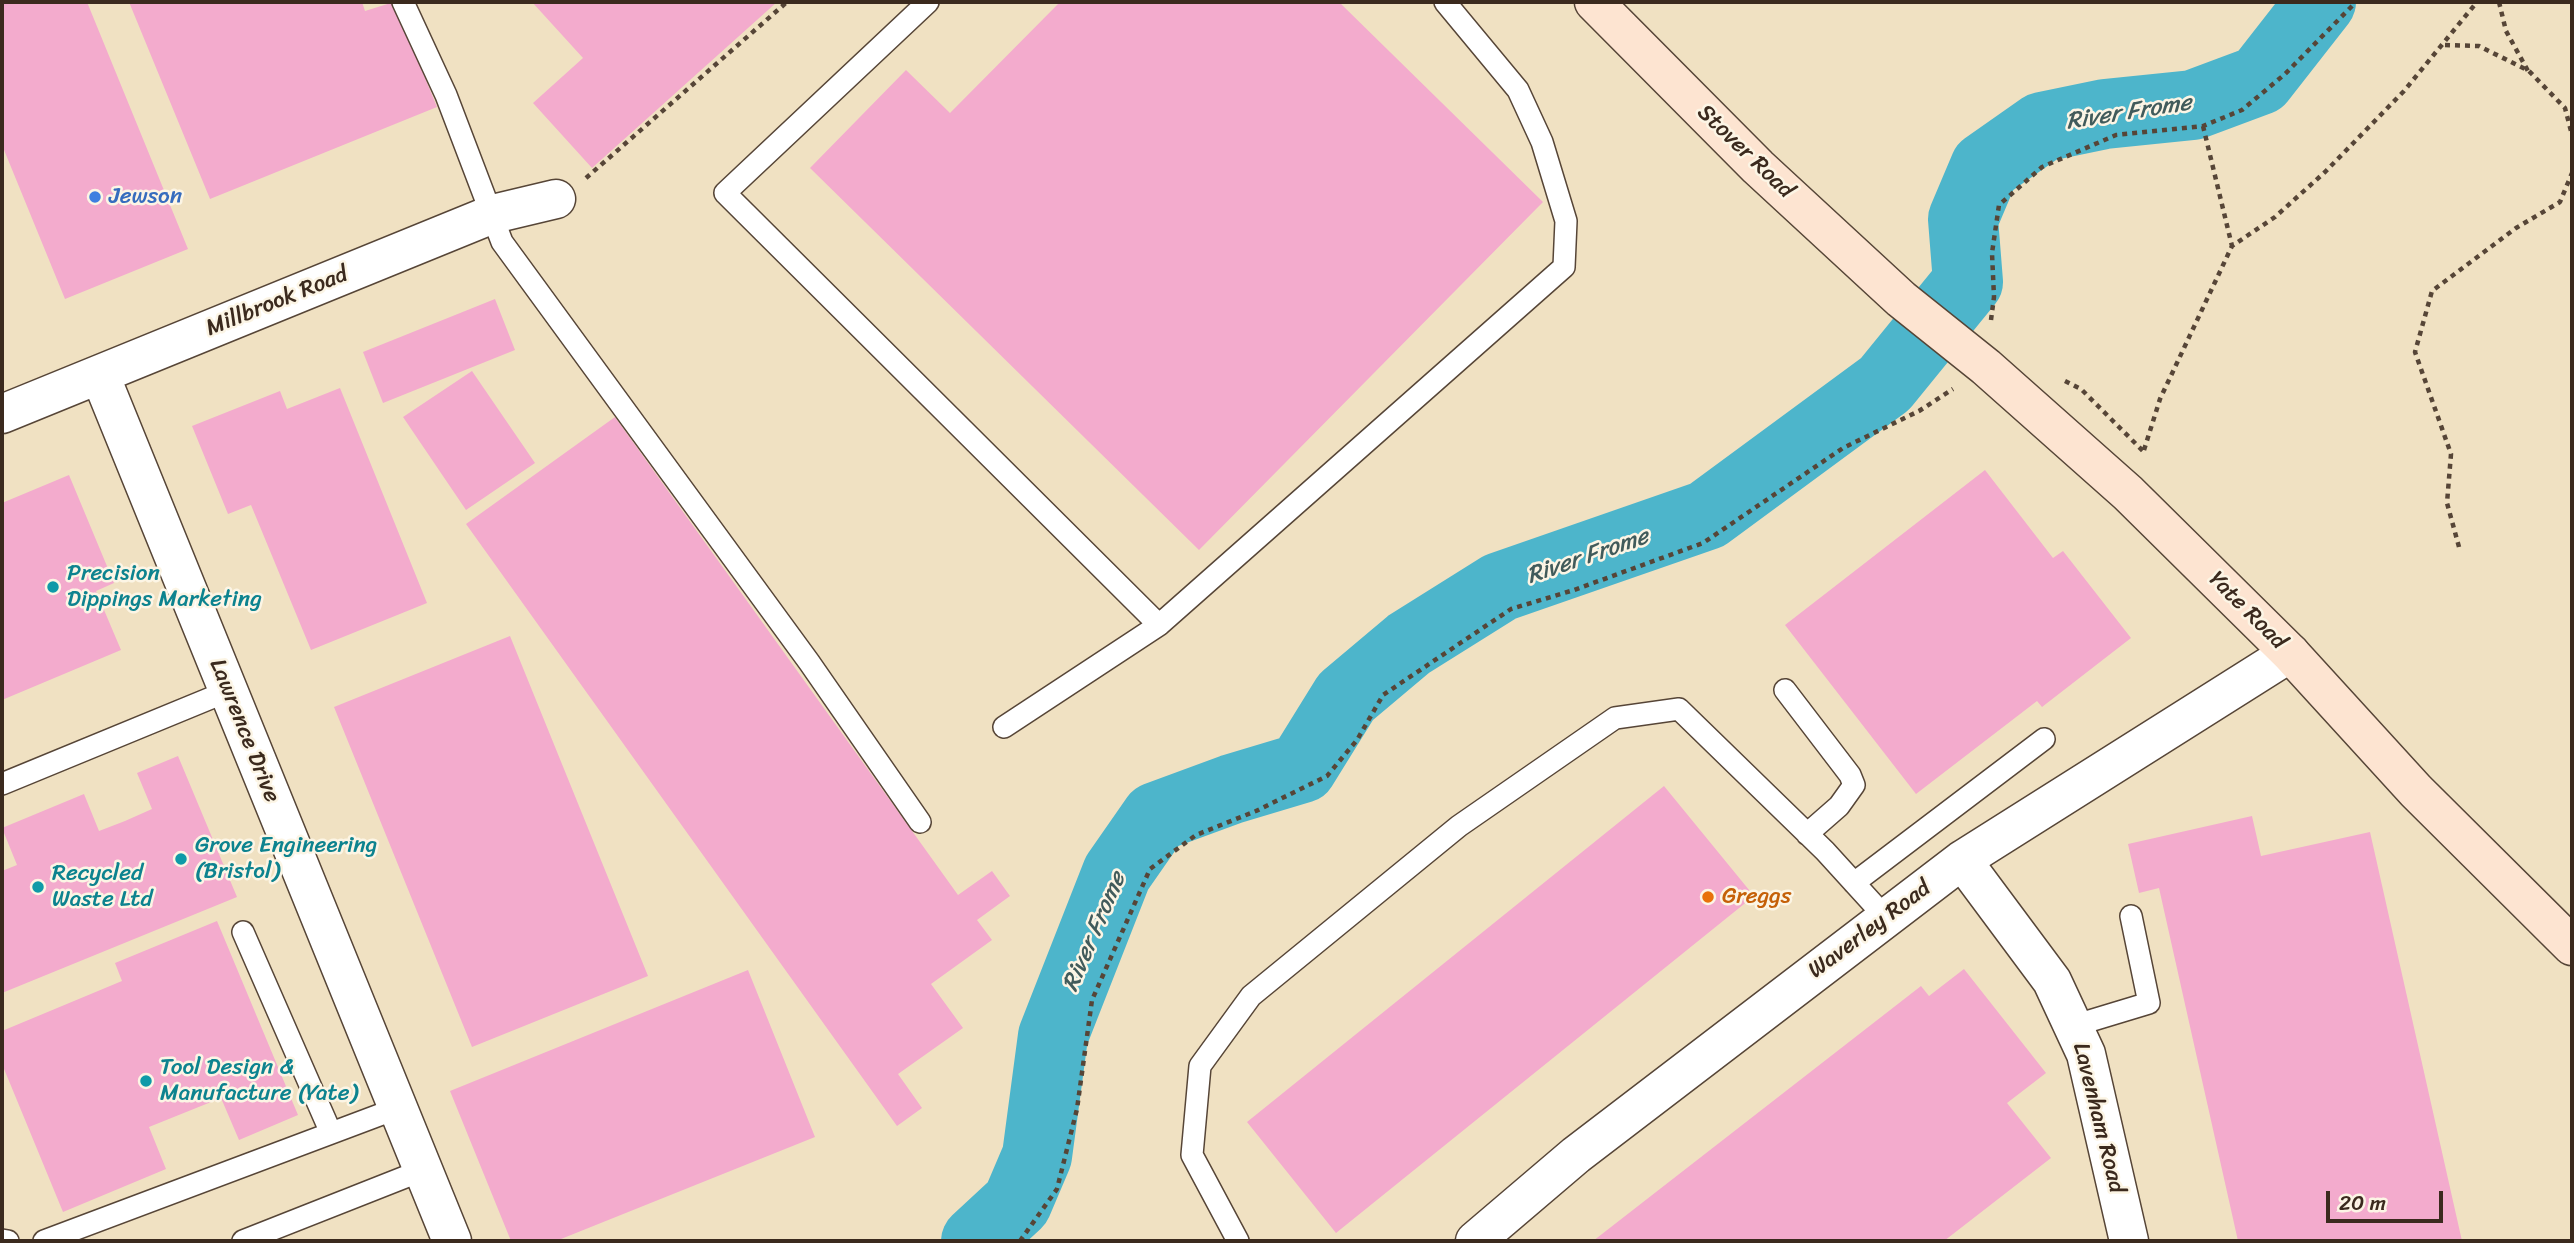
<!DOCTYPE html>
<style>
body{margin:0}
#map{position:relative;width:2574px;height:1243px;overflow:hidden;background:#f0e1c2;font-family:Sriracha,sans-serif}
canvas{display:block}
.frame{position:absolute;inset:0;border:4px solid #3b2a1e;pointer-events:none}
.scale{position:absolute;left:2326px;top:1191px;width:117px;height:32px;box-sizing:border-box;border:4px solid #3b2a1e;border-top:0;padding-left:9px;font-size:21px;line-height:24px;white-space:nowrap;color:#3b2a1e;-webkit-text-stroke:5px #fcf5e5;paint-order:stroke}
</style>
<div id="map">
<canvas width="2574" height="1243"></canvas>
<div class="frame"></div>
<div class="scale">20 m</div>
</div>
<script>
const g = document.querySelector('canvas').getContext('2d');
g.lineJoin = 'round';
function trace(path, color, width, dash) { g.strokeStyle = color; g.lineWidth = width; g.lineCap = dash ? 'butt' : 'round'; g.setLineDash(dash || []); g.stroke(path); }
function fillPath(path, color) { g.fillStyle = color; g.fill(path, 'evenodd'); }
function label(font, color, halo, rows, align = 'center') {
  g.font = font + ' Sriracha,sans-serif'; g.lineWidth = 5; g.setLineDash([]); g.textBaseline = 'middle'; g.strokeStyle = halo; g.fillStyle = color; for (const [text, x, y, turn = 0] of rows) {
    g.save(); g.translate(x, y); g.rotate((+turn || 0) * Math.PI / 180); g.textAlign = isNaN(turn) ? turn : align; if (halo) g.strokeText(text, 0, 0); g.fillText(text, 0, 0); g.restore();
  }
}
const river = new Path2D(`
 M976,1241L1017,1203L1037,1156L1053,1036L1117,873L1156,817L1232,789L1302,768L1346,697L1409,644L1500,587L1707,515L1885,384L1968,282L1963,219L1985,167L2042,127L2105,114L2193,105L2260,80L2321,2`);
const building = new Path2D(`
 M2,2H87L188,249L65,299L2,145Z
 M129,2H362L365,11L394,2L437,107L210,199Z
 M532,2H777L592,168L533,103L583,58Z
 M1060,2H1339L1543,202L1199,550L810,168L906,70L950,113Z
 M495,299L515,350L383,403L363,352Z
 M472,371L535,463L466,510L403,417Z
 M340,388L427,603L311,650L251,505L228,514L192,426L280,391L287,409Z
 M615,417L958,895L992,871L1010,896L977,920L992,940L931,984L963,1028L898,1074L922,1108L897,1126L466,524Z
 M1985,470L2053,558L2063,551L2131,638L2042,707L2037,701L1916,794L1785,625Z
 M69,475L114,583L96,591L121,650L2,700V503Z
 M510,636L648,976L472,1047L334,707Z
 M178,756L237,897L2,993V871L17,865L2,828L84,794L99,831L125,821L152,809L137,773Z
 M1664,786L1754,896L1336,1233L1247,1122Z
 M2252,816L2261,856L2370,832L2462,1241H2238L2159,888L2139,893L2128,844Z
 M217,921L298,1115L239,1140L221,1098L149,1127L166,1169L63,1212L2,1064V1031L122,981L115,963Z
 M1964,969L2046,1073L2007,1103L2051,1158L1944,1241H1593L1921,986L1929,996Z
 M748,970L815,1137L556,1241H511L450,1091Z`);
const path = new Path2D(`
 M2499,2L2506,31L2528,71
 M2445,45L2479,46L2529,71L2565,108L2572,135
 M2203,126L2232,246
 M586,178L787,2
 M1991,320L1994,297L1992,253L1999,205L2042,167L2116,135L2203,126L2242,110L2285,74L2356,2
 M2065,381L2081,389L2143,451
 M2144,450L2160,399L2232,246L2275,217L2325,172L2404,91L2477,2
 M2459,547L2447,503L2451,454L2415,352L2432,291L2516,228L2560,202L2572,173
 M1020,1241L1057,1189L1077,1109L1092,1000L1150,869L1196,835L1256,811L1327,776L1357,740L1383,695L1511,609L1574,590L1703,543L1843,448L1919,411L1953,389`);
const lane = new Path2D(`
 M403,2L446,95L502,242L809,662L920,822
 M928,2L725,193L1159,625
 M1785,690L1850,775L1854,785L1839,806L1807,834
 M1004,727L1159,625L1564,267L1566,221L1542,142L1518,90L1445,2
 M2,784L228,691
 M1854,883L2044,739
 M243,932L331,1133
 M2073,1026L2149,1003L2131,916
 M2,1240L8,1241
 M44,1241L398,1108
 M243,1241L423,1170
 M1238,1241L1192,1155L1200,1066L1251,996L1459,826L1615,718L1679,709L1825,851L1886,918`);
const street = new Path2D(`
 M100,375L452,1241
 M2,414L493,214L556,199
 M1962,860L2052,981L2086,1054L2129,1241
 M1475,1241L1576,1155L1962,860L2290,653`);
const secondary = new Path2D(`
 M1594,2L1758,167L1901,299L1986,367L2128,493L2290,653L2416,791L2572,946`);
const markers = [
 [95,197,7,"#3f7fe0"],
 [53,587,7,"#0f9aa8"],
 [181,859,7,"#0f9aa8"],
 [38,887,7,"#0f9aa8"],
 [1708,897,7,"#e8710a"],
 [146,1081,7,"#0f9aa8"]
];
const streetNames = [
 ["Stover Road",1745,152,44],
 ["Millbrook Road",277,302,-22],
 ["Yate Road",2247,611,45],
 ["Lawrence Drive",244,731,68],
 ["Waverley Road",1870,930,-37],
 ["Lavenham Road",2098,1118,76]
];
const shopNames = [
 ["Jewson",109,197]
];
const cultureNames = [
 ["Precision",67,574],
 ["Dippings Marketing",67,600],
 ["Grove Engineering",195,846],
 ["(Bristol)",195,872],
 ["Recycled",52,874],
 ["Waste Ltd",52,900],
 ["Tool Design &",160,1068],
 ["Manufacture (Yate)",160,1094]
];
const foodNames = [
 ["Greggs",1722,897]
];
const waterNames = [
 ["River Frome",2129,113,-9],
 ["River Frome",1588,557,-19],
 ["River Frome",1095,932,-67]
];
trace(river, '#4db5cb', 70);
fillPath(building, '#f3abcd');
trace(lane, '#564537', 24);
trace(street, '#564537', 41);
trace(secondary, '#564537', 41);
trace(path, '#564537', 4.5, [5, 5]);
trace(lane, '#fff', 21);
trace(street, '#fff', 38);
trace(secondary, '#fde4d1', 38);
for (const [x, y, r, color] of markers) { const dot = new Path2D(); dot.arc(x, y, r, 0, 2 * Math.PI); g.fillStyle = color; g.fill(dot); trace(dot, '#fcf5e5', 2.5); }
label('23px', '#3b2a1e', '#fcf5e5', streetNames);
label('23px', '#366cbe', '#fcf5e5', shopNames, 'left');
label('23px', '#0d838f', '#fcf5e5', cultureNames, 'left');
label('23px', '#c56008', '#fcf5e5', foodNames, 'left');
label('italic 24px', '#415b5b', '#fcf5e5', waterNames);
</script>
